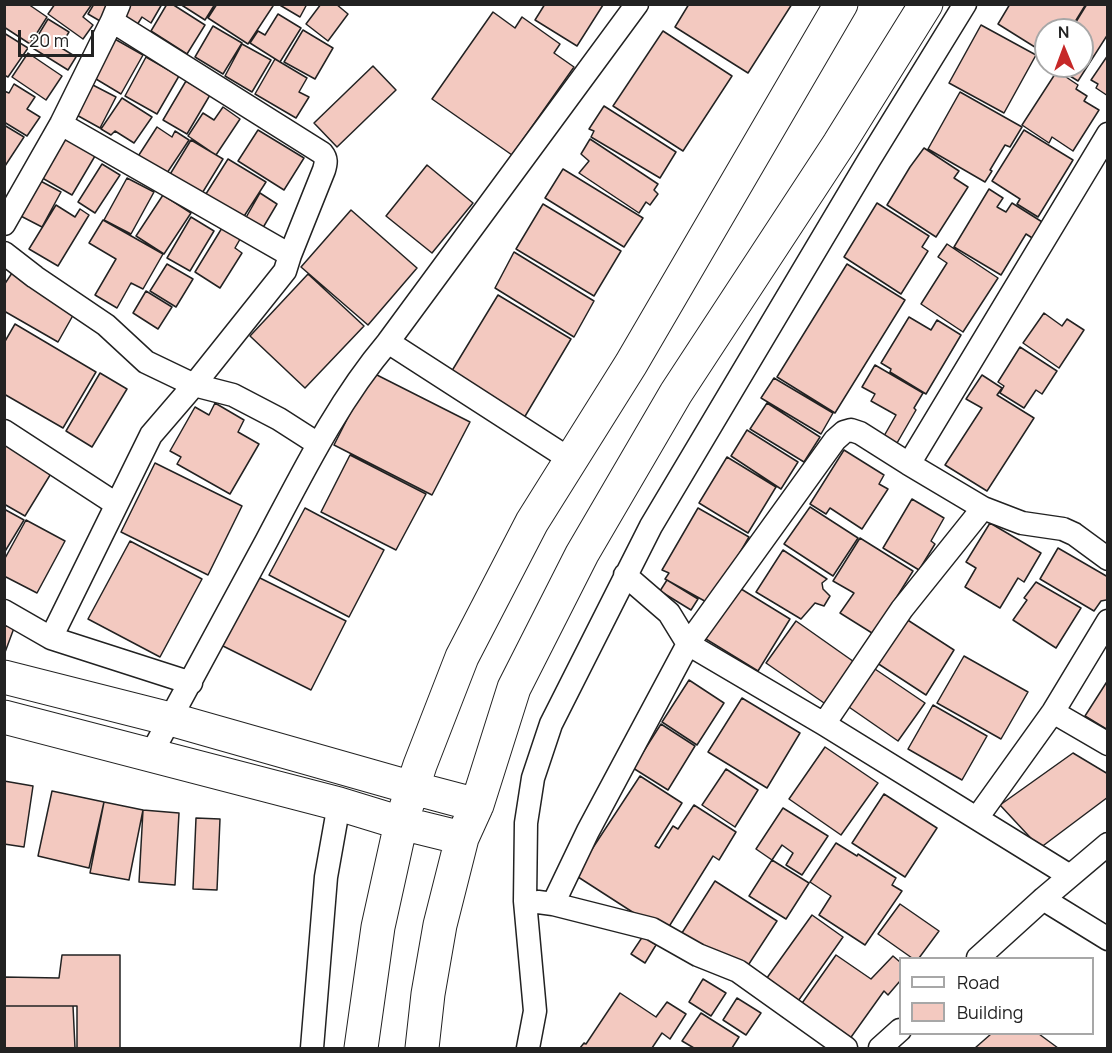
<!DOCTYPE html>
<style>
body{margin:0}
#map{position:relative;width:1112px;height:1053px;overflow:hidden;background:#fff;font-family:Manrope,sans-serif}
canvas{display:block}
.frame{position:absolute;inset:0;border:6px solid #222;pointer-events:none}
.legend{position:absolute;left:899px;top:957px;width:195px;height:78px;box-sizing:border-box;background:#fff;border:2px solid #a7a7a7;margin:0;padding:8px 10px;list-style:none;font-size:18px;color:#222}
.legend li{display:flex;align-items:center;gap:12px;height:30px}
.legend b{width:30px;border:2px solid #a7a7a7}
.north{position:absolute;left:1034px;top:18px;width:60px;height:60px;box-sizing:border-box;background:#fff;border:2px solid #a7a7a7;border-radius:50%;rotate:359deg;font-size:16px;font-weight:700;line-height:24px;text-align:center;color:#222}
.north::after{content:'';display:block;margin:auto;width:21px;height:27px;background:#c62828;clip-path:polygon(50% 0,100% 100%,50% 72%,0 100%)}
.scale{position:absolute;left:18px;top:30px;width:76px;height:27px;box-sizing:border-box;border:3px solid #222;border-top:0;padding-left:8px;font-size:18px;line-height:21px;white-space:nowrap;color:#222;-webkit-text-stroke:4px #fff;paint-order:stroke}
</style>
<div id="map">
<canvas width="1112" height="1053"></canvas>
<div class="frame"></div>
<ul class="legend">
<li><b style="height:8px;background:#fff"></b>Road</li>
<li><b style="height:16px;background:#f3c9c0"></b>Building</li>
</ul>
<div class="north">N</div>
<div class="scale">20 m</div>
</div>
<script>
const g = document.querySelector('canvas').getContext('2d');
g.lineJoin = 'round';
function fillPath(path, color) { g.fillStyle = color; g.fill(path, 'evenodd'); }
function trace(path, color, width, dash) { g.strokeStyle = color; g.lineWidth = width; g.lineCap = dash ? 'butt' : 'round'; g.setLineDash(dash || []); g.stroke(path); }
const building = new Path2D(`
 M6,4H28L47,17L30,44L4,27V7Z
 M55,4H92L83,17L93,25L83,39L48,14Z
 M94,4H110L100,21L88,14Z
 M127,4H162L151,23L142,17L137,25L120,15Z
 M167,4H172L205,25L187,54L151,31Z
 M180,4H215L205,20Z
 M217,4H270L273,6L248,44L208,18Z
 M278,4H307L300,17Z
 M321,4H336L348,14L328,41L306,24Z
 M545,4H602L603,5L577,46L535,20Z
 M689,4H792L748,73L675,27Z
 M1010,4H1086L1070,30H1046V54L998,24Z
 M1087,4H1108V34L1078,81L1054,66H1082V30H1071Z
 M493,12L515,28L522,17L560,44L554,53L574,67L512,155L432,99Z
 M278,14L301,28L280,62L250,43L258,31L265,35Z
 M48,19L69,32L60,47L76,57L68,70L31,47Z
 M981,25L1036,55L1004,113L949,83Z
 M213,26L242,43L223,74L195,57Z
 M303,30L333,48L315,79L284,62Z
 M663,31L732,76L683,151L613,106Z
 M4,33L28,48L8,77L4,75Z
 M113,38L143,55L121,94L91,76Z
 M242,44L271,60L252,92L225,76Z
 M28,53L62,76L46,100L12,77Z
 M1108,55V96L1096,88L1098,84L1091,80Z
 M146,57L179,76L157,114L125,96Z
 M275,59L307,78L299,92L309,97L296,118L255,94Z
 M373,66L396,90L337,147L314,123Z
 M1057,71L1078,85L1076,89L1087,96L1084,101L1099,110L1073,151L1052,137L1049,143L1022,125Z
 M186,81L210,95L187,134L163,120Z
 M89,83L116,97L100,128L73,113Z
 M14,84L35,97L27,109L40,117L27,136L4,122V91L9,93Z
 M960,92L1022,127L1010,147L1005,145L990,170L992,171L985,182L928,149Z
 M122,98L152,117L134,143L115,131L111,135L101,129Z
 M604,106L676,152L660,178L591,137L594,131L589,129Z
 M223,107L240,119L216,155L188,136L203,113L214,120Z
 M4,125L24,137L5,166L4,165Z
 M157,127L172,137L175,131L189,140L165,176L137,158Z
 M258,130L304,158L284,190L238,161Z
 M1024,130L1073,160L1038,217L1017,204L1020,199L992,181Z
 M60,135L95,156L72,195L37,175Z
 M590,139L658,184L654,190L658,194L650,205L646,202L639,213L579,173L589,161L581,154Z
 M191,140L223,159L201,195L169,176Z
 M924,148L959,171L954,178L968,187L936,237L887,205L910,167Z
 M228,159L266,182L241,221L204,197Z
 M102,164L120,175L95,213L78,202Z
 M427,165L473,203L432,253L386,216Z
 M563,169L643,218L624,247L545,198Z
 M33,177L61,192L42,227L13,212Z
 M127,178L154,192L131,234L104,220Z
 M989,189L1003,198L997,207L1006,212L1012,203L1047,225L1037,241L1026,234L1001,275L954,247Z
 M260,193L277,204L261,231L244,221Z
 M163,195L191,213L164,254L136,236Z
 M877,203L929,236L922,247L928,251L901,294L844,257Z
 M543,204L621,251L594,296L516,249Z
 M56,205L75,217L80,209L89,215L58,266L29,249Z
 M351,210L417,268L368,325L301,267Z
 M191,217L214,231L190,271L167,258Z
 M103,220L163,254L143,289L131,283L117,308L95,295L116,259L89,243Z
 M225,223L243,234L235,248L242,253L220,288L195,272Z
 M947,244L998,278L963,332L921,304L947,263L938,257Z
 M514,252L594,301L574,337L495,288Z
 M167,264L193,279L176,307L150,291Z
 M847,264L905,300L835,413L777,377Z
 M12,273L76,310L58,342L4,311V285Z
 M308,274L364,326L305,388L250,336Z
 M146,291L172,307L158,329L133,313Z
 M498,295L571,339L524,418L450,374Z
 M1044,313L1062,326L1067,319L1084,330L1059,368L1023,343Z
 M909,317L931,330L937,320L961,335L926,394L890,372L891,369L881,363Z
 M15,324L96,372L63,428L4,394V343Z
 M1020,347L1057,371L1042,394L1036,390L1024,408L1000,393L1004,386L998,382Z
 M875,365L923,393L914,408L916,410L893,450L880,443L896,415L871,401L875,394L862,387Z
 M371,372L470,422L432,495L334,445Z
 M100,373L127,389L92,447L66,431Z
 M982,375L1002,388L997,395L1034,418L987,491L945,465L982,408L966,399Z
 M774,378L833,413L821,434L761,398Z
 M215,403L244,420L238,432L259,444L230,494L177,464L181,457L170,451L195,407L209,415Z
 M767,403L820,437L804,462L750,429Z
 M747,430L798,462L781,489L731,456Z
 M4,437L55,467L25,516L4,504Z
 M844,450L884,475L879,484L888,489L862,529L830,508L826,514L810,504Z
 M350,455L426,494L396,550L321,512Z
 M727,457L776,487L748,533L699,503Z
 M155,463L242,506L208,575L121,532Z
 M912,499L944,518L931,541L935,544L919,570L883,548Z
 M810,507L858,538L833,576L784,544Z
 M305,508L384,550L349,617L269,575Z
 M698,508L749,537L710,604L665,579L669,573L662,570Z
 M4,509L24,520L4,553Z
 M26,520L65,541L37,593L4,576V560Z
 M990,523L1041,553L1024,582L1018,578L1000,608L965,587L976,568L966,562Z
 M860,538L913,571L888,611L880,638L840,613L854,593L833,581Z
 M130,541L202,579L160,657L88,619Z
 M1058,548L1108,577V598L1106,600L1101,601L1094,611L1040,579Z
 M783,550L827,579L822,583L823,589L830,596L824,606L815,603L801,619L756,592Z
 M256,576L346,621L311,690L221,645Z
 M667,580L698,599L691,610L660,591Z
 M1036,582L1081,608L1056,648L1013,620L1027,600L1024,598Z
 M733,584L790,619L758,671L701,636Z
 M903,617L954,650L926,695L874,661Z
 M796,621L857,664L827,705L766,663Z
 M4,625L14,628L4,655Z
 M964,656L1028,692L1001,739L937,703Z
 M872,667L925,703L898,741L846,705Z
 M689,680L724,703L697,745L662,722Z
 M1108,680V730L1085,716Z
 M742,698L800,733L767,788L708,752Z
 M933,705L987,736L962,780L908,749Z
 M661,724L695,746L668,790L633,768Z
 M825,747L878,783L841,835L789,799Z
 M1073,753L1108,774V797L1040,848L1000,805Z
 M726,769L758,790L735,827L702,805Z
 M640,776L682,803L655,846L659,848L673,826L678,829L694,805L736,832L719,860L713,856L665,933L575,875Z
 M4,781L33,786L24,847L4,844Z
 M52,791L104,802L89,868L38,856Z
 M884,794L937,828L905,877L852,843Z
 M104,802L143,810L129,880L90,873Z
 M783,808L828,836L802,875L786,865L793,853L782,845L772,860L756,849Z
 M143,810L179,813L175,885L139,882Z
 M196,818L220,819L217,890L193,889Z
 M836,843L857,856L858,854L896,878L892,885L902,891L865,945L819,915L831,896L810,882Z
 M772,860L809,883L786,919L749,896Z
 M715,881L777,921L745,970L680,936Z
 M900,904L939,931L919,958H912L878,934Z
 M812,915L843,937L796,1004L764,982Z
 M643,936L656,945L645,963L631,954Z
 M62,955H120V1048H75L73,1006H4V977L59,978Z
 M836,955L871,979L893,956L900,962V981L888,995L884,991L849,1040L800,1006Z
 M703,979L726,993L711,1016L689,1002Z
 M620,993L656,1017L667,1002L686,1014L670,1039L662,1033L652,1048H580L584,1043L586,1044Z
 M737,998L761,1013L746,1035L723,1020Z
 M4,1006H77V1048H4Z
 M701,1013L739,1037L732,1048H694L682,1041Z
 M991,1034H1039L1058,1048H975Z`);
const street = new Path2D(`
 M112,21L322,153C327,159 326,163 324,170L290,255
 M4,224L61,124L112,21L119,4
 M4,253L35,277L106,325L146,362L194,385L233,395L279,419L318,444
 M388,342L571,460
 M4,431L116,504
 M909,464L1108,134
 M625,575L669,613L688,644L824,724L1070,876
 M4,611L51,638L191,683
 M51,638L151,435L194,385L285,271L290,255L61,124
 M1053,712L1108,744
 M824,724L902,609L983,508
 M150,756C189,684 228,612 267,540C303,472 338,401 388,342L637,4
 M977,818L1053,712L1108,621
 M1043,899L1108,939
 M538,902L553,904L652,929L698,955L738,971L846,1048
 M553,904L588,831L688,644L835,440L844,432L851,430L860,433L909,464L983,508L1022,523L1063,529L1074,534L1108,559
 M978,958L1043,899L1108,844
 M312,1048L326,877L339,804
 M528,1048L535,1011L525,901L526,823L533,778L551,724L651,526L869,160L965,4
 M880,1048L900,1030`);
const secondary = new Path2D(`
 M4,677L170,719L413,788L477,805
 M4,717L339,804L401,823L462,838
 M361,1048L378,927L401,823L420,765L462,657L532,522L631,364L841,4
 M422,1048L428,994L440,925L462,838L477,805L514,688L582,554L676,393L839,144L926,4`);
fillPath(building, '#f3c9c0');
trace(building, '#222', 1.5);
trace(street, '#222', 25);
trace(secondary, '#222', 35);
trace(street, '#fff', 22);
trace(secondary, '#fff', 33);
</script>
